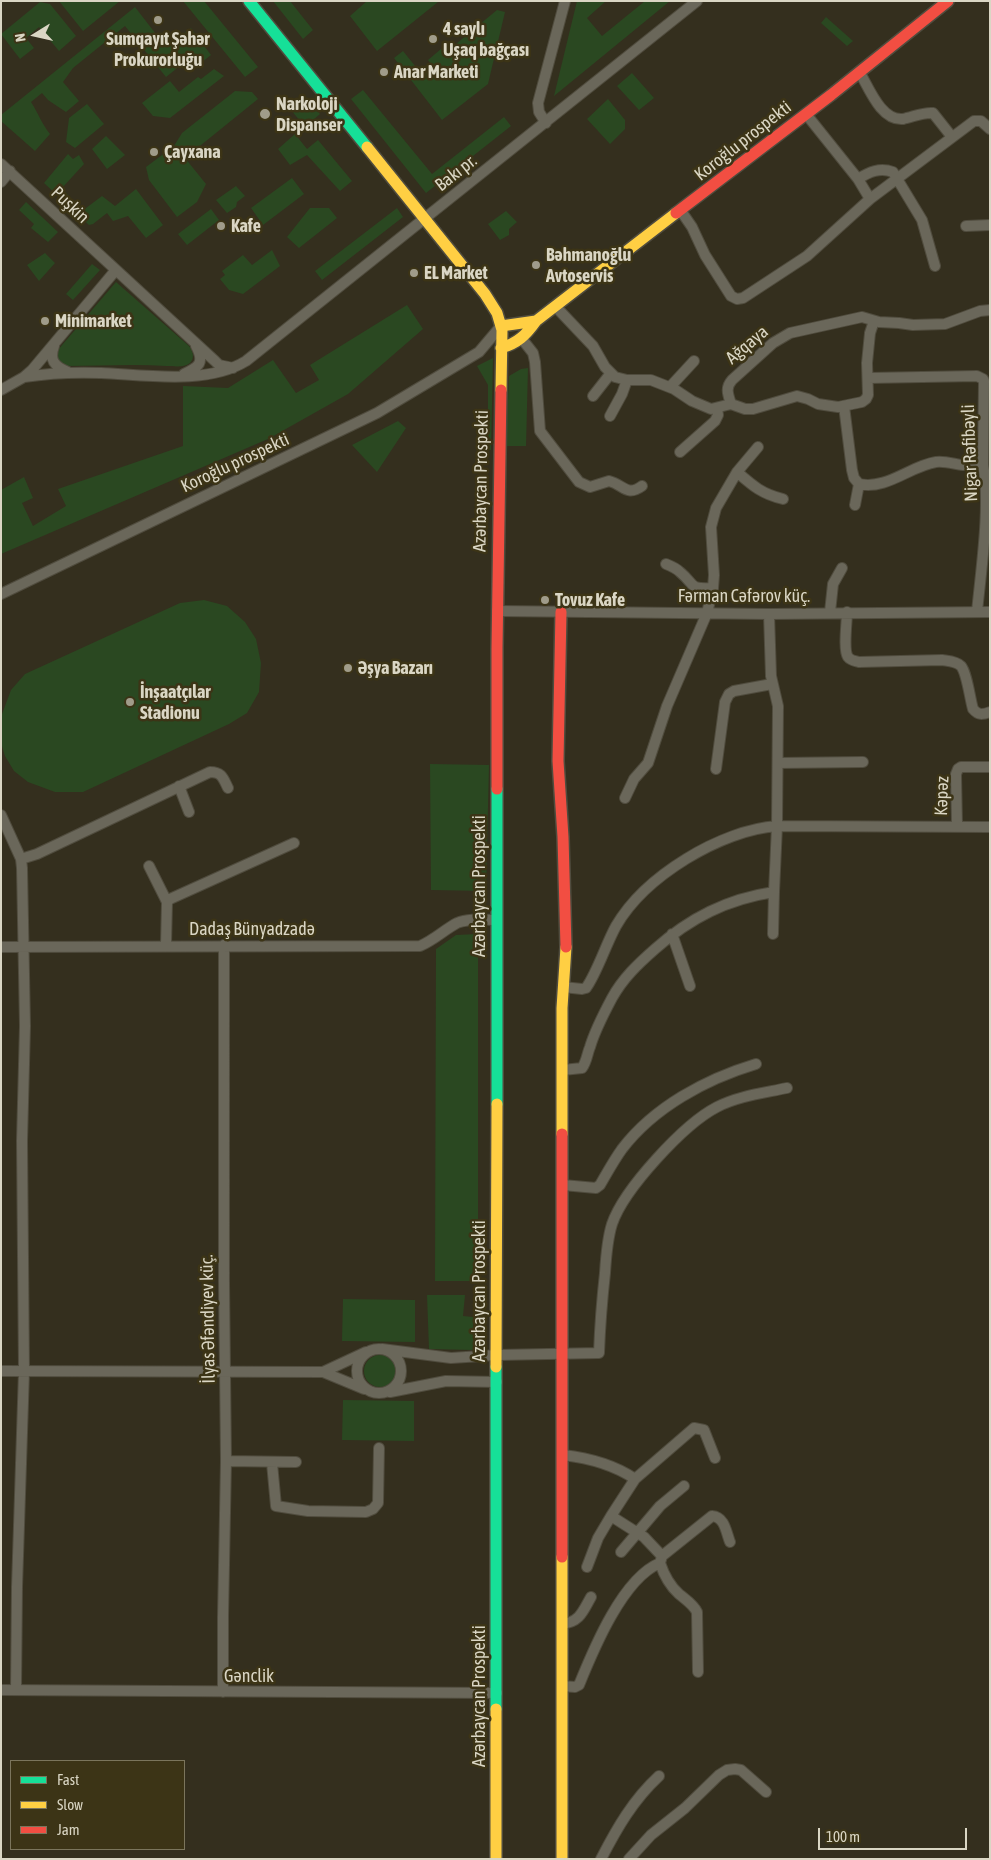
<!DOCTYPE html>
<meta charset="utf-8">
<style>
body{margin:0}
#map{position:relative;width:991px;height:1860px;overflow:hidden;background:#342f1e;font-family:"Asap Condensed",sans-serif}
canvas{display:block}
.frame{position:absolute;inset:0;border:2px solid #dad6c4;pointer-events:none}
.legend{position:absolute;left:10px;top:1760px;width:175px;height:90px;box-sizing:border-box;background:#3c3416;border:1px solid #7b755c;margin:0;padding:6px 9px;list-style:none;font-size:15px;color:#dad6c4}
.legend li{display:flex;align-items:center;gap:10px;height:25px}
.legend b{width:25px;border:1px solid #7b755c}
.north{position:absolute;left:10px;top:10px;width:50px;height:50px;-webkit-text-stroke:4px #3c3416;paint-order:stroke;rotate:260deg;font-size:14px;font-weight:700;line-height:20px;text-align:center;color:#dad6c4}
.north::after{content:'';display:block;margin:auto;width:18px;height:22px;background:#dad6c4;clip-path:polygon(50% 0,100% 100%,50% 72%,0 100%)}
.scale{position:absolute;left:818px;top:1828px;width:149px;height:22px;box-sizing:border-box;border:2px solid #dad6c4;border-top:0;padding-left:6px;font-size:15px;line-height:18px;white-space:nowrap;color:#dad6c4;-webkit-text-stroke:4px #3c3416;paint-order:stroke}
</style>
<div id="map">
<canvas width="991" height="1860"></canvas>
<div class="frame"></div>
<ul class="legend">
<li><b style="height:6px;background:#16e098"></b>Fast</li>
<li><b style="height:6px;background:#ffcf43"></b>Slow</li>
<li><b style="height:6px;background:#f24e42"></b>Jam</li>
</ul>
<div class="north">N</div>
<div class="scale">100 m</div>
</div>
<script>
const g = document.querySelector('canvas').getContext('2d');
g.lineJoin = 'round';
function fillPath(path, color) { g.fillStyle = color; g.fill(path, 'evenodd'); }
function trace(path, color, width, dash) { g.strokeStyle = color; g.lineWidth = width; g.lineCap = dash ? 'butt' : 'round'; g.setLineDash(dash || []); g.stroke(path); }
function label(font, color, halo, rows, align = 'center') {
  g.font = font + ' "Asap Condensed",sans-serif'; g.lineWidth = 5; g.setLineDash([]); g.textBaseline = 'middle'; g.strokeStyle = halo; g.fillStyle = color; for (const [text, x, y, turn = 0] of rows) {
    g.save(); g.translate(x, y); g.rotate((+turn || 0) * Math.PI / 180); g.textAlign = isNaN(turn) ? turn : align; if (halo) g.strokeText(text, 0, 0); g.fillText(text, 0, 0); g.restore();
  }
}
const green = new Path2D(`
 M59,1H120L83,31Z
 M183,1H204L258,67L245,77Z
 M273,1H290L313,30L303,39Z
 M367,1H437L438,2L377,51L350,16Z
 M577,1H606L587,18L602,36L645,1H670L554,96Z
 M40,2L50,4L76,36L59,51L39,27L26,38L34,48L20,59L1,34Z
 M135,7L166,47L191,28L211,55L192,70L185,62L166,77L125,26L73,68L63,82L79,101L66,112L48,100L42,93L31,102C38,113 42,124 50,134L35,151L1,121V115Z
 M497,10L505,12L488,84L442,120L394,58L403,51L420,72L431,64L428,60L441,49L445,53Z
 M826,17L853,41L847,46L821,23Z
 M214,69L224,76L170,118L153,116L142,103L170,81L179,92L198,77L201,79Z
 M632,73L654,98L639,110L617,86Z
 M363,90L432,174L504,117L511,126L426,193L351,99Z
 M235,91L252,92L258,99L185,158L206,184L197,202L177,217L149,180L146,167L174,146L182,133Z
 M306,97L320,114L305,127L291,110Z
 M608,99L625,120V129L610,144L587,119Z
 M87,104L104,124L75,148L66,142L69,118Z
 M295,134L307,149L318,140L352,181L340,191L307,155L290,165L278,149Z
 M106,136L125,155L107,169L92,149Z
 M68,154L73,159L79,155L84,164L62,188L82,211L102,196L115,206L136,189L163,225L146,238L128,216L113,221L107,213L93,224L89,225L44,183Z
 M292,178L304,194L263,225L251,208Z
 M236,186L245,196L237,202L236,207L227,213L216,200Z
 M26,202L58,232L48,242L31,228L34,224L19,210Z
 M310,208H329L337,218L299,248L287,237Z
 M397,208L403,217L322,280L315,271Z
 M211,209L219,220L187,245L178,234Z
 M506,211L517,222L509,229V235L500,240L488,224Z
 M272,250L280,266L243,294L229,290L220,279L225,275L222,271L243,255L252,265Z
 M45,253L55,263L39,281L27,265Z
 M92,264L100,270L73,300L66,294Z
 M116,282L189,346C193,351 195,358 190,363C184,368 173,366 167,366C133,364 99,366 65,366L60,364L57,357V351Z
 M407,305L423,329L348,394L268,439L1,554V490L24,477L33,498L22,503L33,526L66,506L58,489L183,446V386L228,388L273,360L296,393L319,380L310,365Z
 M493,358L491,450H488V385L477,366Z
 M528,368L526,446H506L509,376L521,369Z
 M398,421L406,428L377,472L352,445Z
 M204,600L227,606L245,622L256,639L261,663L259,692L247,713L229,724L83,792H55L28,782L14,771L5,756L1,743L2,714L11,690L25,674L180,603Z
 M430,764L489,765L486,891L431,890Z
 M478,934V1281H435L436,949L456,935Z
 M427,1295H465L463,1316L473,1317V1350L429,1349Z
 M343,1299L415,1300V1342L342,1341Z
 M364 1371a16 16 0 1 1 32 0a16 16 0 1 1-32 0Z
 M343,1400L414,1401V1441L342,1440Z`);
const street = new Path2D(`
 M860,73C869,88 881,121 903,119C913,117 923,112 933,113L952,137
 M806,114L858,179L870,199
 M546,123L539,112L538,103L565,1
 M1,164L215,361L219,365L233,368
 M858,179C869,172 880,167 893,172L922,220L935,266
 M1,182L10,171
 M681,211L692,227L705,255L731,296L737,299L743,298L807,256L870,199L974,121H981L990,129
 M966,226L990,225
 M556,307L593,346L605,367L615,377L627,380H651L674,389L692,401L711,409L731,404C728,394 725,388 732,380L773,343L790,333L862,317L879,322L899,323L913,325L945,324L980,311L990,310
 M522,339L533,353L535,362L540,431L579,482L590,487L609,481C624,485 627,497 642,486
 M54,346C49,360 54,366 68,372
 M184,374C199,367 205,363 196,346
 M24,377C50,373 75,372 101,373C146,375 207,385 246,361L697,1
 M868,378L977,376L983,379L984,381L983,465C991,503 981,570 977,612
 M670,387L694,361
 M1,390L24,377L32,370L115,271
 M593,396L611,373
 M731,404L745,409H753L797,396L808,399L818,404L838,407L862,402L866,399L868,395L867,363L870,333L874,321
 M844,406L852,470L854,478L859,484C887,490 910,466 936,462C946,461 954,464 963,465C970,465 976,465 983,465
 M610,416L622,394L627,380
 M680,452L715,421L718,415L717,408
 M737,472C753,486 762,494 783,499
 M855,505L859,484
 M666,564C671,566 676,568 680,572C697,586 687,589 713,588
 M1,594L377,413L479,352L501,326
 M497,611L769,614L990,612
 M830,612L833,584L842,568
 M847,612C847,622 843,650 848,657C851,661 856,661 859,662L942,660C948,661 956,661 961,666C967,673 970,699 973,709C978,715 982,715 990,712
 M778,763L863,762
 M716,769L725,702L729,694L734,691L772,684
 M179,786L189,812
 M625,798L634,779L648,763L667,706L707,613L713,588L714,575L711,527L716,508L737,472L758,447
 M1,815L21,859L22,868L25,1026L22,1141L24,1371L17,1587L16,1690
 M957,826L956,774L958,769L961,767H990
 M21,859L37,854L210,772C222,772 223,778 228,788
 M149,866L167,902
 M672,934L690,986
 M773,934L774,892
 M166,945L167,902L170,899L294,843
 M1,947L420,946C434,940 444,930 457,923C469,918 484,920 496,920
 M563,987L582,989L586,988C597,973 606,944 616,926C645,876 721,830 777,826L990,827
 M563,1070L582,1068C587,1061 587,1054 590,1047C595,1030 604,1013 612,998C623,978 638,964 655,949C690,918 727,899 774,892L777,826L778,706L771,676L769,614
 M563,1185L596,1188L600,1185C607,1173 614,1160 622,1149C654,1107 706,1079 756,1064
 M357 1371a22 22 0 1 1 44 0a22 22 0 1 1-44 0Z
 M382,1349L451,1358L497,1355L599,1353C600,1326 602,1300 605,1273C606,1257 607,1240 612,1224C624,1189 684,1124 717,1107C738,1096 764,1093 787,1088
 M1,1371L323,1372
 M364,1389L323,1372L366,1352
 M390,1392L446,1381L497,1382
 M226,1461L296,1462
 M272,1463L276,1506L308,1511L366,1512L373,1509L378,1503L379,1448
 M635,1479L694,1428L704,1430L715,1458
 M621,1552L660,1506L684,1486
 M662,1556L712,1516C725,1517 726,1532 730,1542
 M660,1563C664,1575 670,1586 679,1594C686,1600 693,1604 697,1612L698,1672
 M587,1567L598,1538L611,1516
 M562,1624C580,1622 583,1611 591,1597
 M562,1686L575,1687L579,1685C594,1648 623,1578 660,1563L662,1556L644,1537L611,1516L635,1479C613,1464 589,1458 563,1455
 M1,1690L497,1693
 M223,1692V1617L226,1461L224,1282V945
 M601,1859C617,1828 633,1800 659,1776
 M629,1859L651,1835L685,1808L719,1775L727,1770L735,1769L741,1770L766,1792`);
const fast = new Path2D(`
 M249,1L367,147
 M497,1104V789
 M496,1709V1367`);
const slow = new Path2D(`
 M367,147L485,294L497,313L502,330L501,390
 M501,326L536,321
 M501,348C518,343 526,335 536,321L676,213
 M562,1134V1008L566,947
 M496,1367L497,1104
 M562,1557V1859
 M496,1859V1709`);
const jam = new Path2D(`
 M676,213L831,95L948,1
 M561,612L558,761L563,837L566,947
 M497,789V648L501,390
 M562,1134V1557`);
const markers = [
 [158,20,5,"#a09c8a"],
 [433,39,5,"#a09c8a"],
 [384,72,5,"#a09c8a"],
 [265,114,6,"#a09c8a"],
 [154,152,5,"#a09c8a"],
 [221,226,5,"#a09c8a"],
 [536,265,5,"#a09c8a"],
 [414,273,5,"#a09c8a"],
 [45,321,5,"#a09c8a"],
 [545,600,5,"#a09c8a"],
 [348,668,5,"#a09c8a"],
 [130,702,5,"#a09c8a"]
];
const poiNames = [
 ["4 saylı",443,29],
 ["Uşaq bağçası",443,50],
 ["Sumqayıt Şəhər",158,39,"center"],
 ["Prokurorluğu",158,60,"center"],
 ["Anar Marketi",394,72],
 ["Narkoloji",276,104],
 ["Dispanser",276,125],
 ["Çayxana",164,152],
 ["Kafe",231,226],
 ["Bəhmanoğlu",546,255],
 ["Avtoservis",546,276],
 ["EL Market",424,273],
 ["Minimarket",55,321],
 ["Tovuz Kafe",555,600],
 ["Əşya Bazarı",358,668],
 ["İnşaatçılar",140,692],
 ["Stadionu",140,713]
];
const streetNames = [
 ["Koroğlu prospekti",743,141,-38],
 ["Bakı pr.",456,173,-38],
 ["Puşkin",70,205,43],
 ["Ağqaya",747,345,-40],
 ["Nigar Rəfibəyli",970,453,-92],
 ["Koroğlu prospekti",235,463,-25],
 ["Azərbaycan Prospekti",481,481,-89],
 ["Fərman Cəfərov küç.",744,596],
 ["Kəpəz",942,796,-88],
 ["Azərbaycan Prospekti",479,886,-90],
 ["Dadaş Bünyadzadə",252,929],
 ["Azərbaycan Prospekti",479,1291,-90],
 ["İlyas Əfəndiyev küç.",208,1319,-91],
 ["Gənclik",249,1676],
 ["Azərbaycan Prospekti",479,1696,-90]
];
fillPath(green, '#2a4821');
trace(street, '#504c3e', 12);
trace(fast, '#504c3e', 14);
trace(slow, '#504c3e', 14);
trace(jam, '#504c3e', 14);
trace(street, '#6a675a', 10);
trace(fast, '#16e098', 11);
trace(slow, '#ffcf43', 11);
trace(jam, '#f24e42', 11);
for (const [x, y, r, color] of markers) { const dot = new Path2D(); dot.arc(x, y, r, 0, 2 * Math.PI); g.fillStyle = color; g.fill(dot); trace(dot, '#3c3416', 2); }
label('bold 18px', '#dad6c4', '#3c3416', poiNames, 'left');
label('18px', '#dad6c4', '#3c3416', streetNames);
</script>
